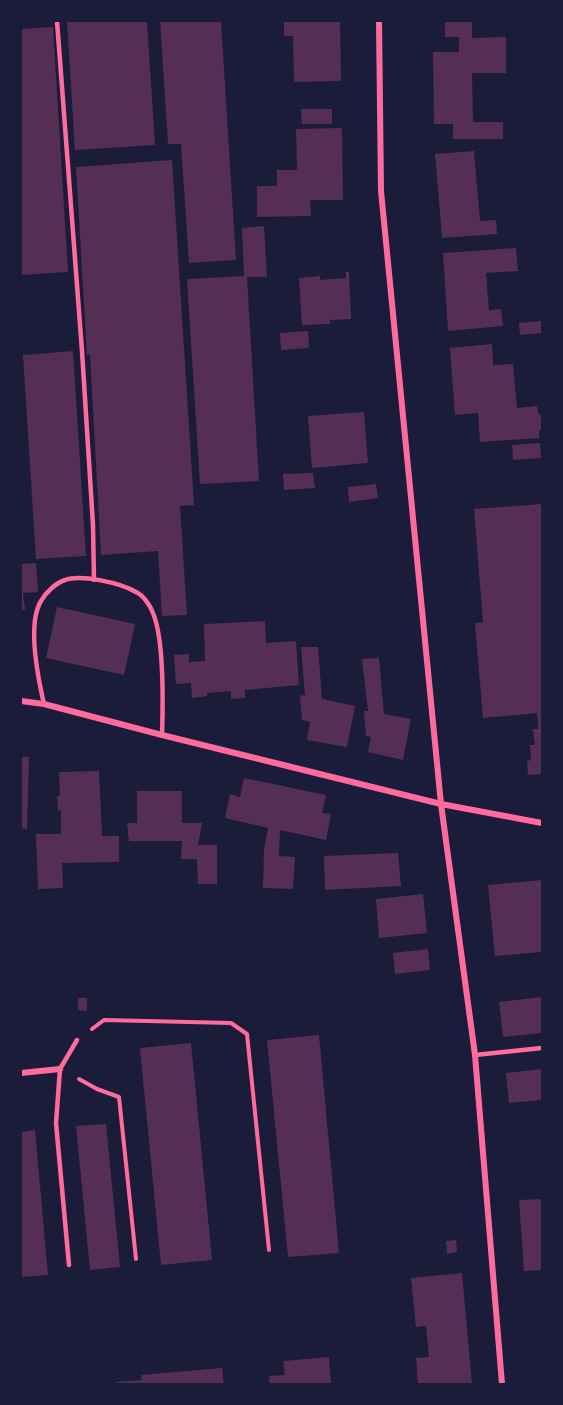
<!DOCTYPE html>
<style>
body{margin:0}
#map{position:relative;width:563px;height:1405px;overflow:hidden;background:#1b1b3a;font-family:"Space Grotesk",sans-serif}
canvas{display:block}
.frame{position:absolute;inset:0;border:22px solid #1b1b3a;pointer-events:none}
</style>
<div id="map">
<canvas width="563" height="1405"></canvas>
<div class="frame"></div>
</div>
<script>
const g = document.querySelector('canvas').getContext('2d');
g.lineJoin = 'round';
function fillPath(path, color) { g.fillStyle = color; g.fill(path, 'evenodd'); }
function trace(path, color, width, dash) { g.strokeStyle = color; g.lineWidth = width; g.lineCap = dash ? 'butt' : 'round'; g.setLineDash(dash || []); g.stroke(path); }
const building = new Path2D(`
 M67,21H147L155,145L75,150Z
 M160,21H221L236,260L189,263L181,144H168Z
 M284,21H340L341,81L294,82L293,36H284Z
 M445,21H472V38L506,37V73H472L473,122H503V139H453V124H434L433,52H459V37H445Z
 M53,27L68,272L21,275V29Z
 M301,109H332V124H302Z
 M342,128L343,200H310L311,216L257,217V186H277V170H297L296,129Z
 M474,151L480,221L496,220L497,234L442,238L435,154Z
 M172,160L194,505L180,506L187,615L162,616L158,551L101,555L90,355H87L76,167Z
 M264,226L267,277H247L259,481L200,484L187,279L244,276L242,228Z
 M516,248L518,271L486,273L489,310L501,309L503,326L448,331L443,253Z
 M346,272H349L351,319L330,320V324L302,325L299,278L320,276V280L346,278Z
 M542,321V333L520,335L519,323Z
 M308,331L309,348L281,350L280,333Z
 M492,344L493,365L513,364L517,408L537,406L538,413L541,416L542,428L539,431V438L480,442L478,413L455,415L450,348Z
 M73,351L86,556L36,559L23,355Z
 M364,412L368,463L312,468L308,416Z
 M540,443L541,458L513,460L512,445Z
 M313,473L315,488L284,490L283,474Z
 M376,484L378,498L349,502L348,487Z
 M542,504V774L528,775L527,761L531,760L530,745H535L533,729H538L537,713L483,718L475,623L483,622L474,509Z
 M36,563L38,592L23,593L25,610H21V564Z
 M57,607L135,624L124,675L46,658Z
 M265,621L266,643L296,641L299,685L245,690V698L231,699V691L207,693V696L192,698L191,683L176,684L174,655L189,654V662L205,661L204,624Z
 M301,647H318L322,699L355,706L347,747L307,740L310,722L302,720L300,695L305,696Z
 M379,658L384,714L411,719L403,760L368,752L371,737L366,736L364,711H368L362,659Z
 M21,757H29L27,829L21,828Z
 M99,771L102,836H119V862L62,863L63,888L38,889L36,834H61V810L58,811L57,796H60L59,772Z
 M244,778L326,795L322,813L331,814L326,840L280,830L279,856L295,857L293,889L263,888L264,849L268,828L225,818L230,794L240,797Z
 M137,791H182V823H202L198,845H217V884H198L197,859H181L182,841H129L127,823H137Z
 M398,853L401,886L325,890L324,856Z
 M542,880V952L495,956L488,885Z
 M423,894L427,933L379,938L376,899Z
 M428,949L430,970L395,974L393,953Z
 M542,997V1033L503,1037L499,1002Z
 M78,998H87V1011L78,1010Z
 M319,1035L339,1253L288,1257L267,1040Z
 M191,1043L212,1260L161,1265L140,1048Z
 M542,1069V1100L509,1103L506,1073Z
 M106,1124L120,1267L90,1270L76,1126Z
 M35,1130L48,1275L21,1277V1132Z
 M542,1199V1270L524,1271L519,1200Z
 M456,1240L457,1252L447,1254L446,1241Z
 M462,1273L472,1384H418L416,1358L429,1357L426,1326L416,1327L411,1278Z
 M329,1357L331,1384H270L269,1376L285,1375L283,1361Z
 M222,1368L224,1384H117V1382L142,1380L141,1375Z`);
const path = new Path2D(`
 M92,1029L104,1020L231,1023L247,1034L269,1250
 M79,1079L97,1089L119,1097L136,1259`);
const service = new Path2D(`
 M57,21L82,351L93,525L94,580
 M44,704C38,678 27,624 41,601C46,592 56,583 65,580C81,574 121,583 136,592C143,595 150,605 153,613C164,640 163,705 162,735
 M475,1055L542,1048
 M69,1265L56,1123L60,1069L77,1040`);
const minor = new Path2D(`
 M379,21L381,191L441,804L475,1055L502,1384
 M21,701L44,704L162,735L441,804L542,823
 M21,1073L60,1069`);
fillPath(building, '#542f53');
trace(path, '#ff6b9d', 4);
trace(service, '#ff6b9d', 4.5);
trace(minor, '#ff6b9d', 6);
</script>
